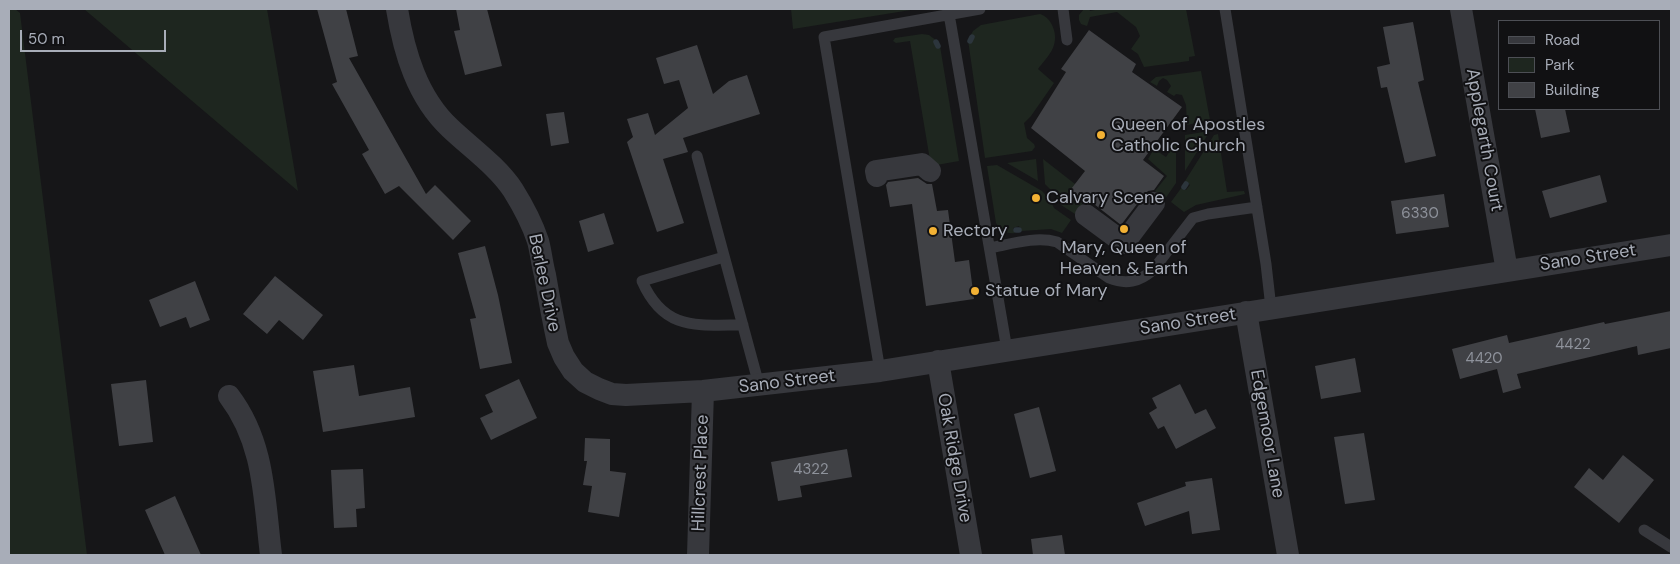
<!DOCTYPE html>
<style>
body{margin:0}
#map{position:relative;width:1680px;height:564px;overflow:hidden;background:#161618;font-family:"DM Sans",sans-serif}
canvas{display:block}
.frame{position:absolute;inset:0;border:10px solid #a8adb8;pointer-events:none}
.legend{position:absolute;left:1498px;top:20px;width:162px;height:90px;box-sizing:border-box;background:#111113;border:1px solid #4d4f55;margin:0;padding:6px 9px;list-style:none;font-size:15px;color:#a8adb8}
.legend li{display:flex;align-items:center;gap:10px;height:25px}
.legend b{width:25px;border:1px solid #4d4f55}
.scale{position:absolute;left:20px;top:30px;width:146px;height:22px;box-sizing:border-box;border:2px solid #a8adb8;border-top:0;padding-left:6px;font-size:15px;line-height:18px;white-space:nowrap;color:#a8adb8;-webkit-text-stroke:4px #111113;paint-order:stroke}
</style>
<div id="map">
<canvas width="1680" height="564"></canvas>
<div class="frame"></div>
<ul class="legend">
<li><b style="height:6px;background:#37383d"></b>Road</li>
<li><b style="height:14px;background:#1e261f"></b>Park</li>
<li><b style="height:14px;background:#404145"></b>Building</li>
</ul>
<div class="scale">50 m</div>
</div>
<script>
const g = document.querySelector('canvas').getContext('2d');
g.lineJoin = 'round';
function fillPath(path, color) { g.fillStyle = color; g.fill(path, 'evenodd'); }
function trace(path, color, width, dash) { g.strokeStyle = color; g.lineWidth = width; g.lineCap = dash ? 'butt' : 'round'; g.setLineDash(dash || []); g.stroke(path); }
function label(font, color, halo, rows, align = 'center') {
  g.font = font + ' "DM Sans",sans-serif'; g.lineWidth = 4; g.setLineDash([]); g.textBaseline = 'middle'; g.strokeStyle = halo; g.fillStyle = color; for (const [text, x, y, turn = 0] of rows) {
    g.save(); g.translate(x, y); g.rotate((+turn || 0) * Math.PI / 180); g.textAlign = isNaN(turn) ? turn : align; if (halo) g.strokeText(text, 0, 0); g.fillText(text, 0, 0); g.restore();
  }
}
const green = new Path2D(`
 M9,9H15L20,13L87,555H9Z
 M84,9H267L298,191Z
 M791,9H917L793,29Z
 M1084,9H1089L1090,11L1099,9H1186L1195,56L1189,57V61L1144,67L1138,54L1131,49L1140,36L1136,27L1117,12L1090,17L1087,26L1081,24L1079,20V15Z
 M1040,14C1051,17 1058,33 1054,45C1052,53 1043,62 1038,69L1054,83L1031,116L1024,123L1027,138L1034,144L1035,147L1032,151L985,158L968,40L973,31L981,25Z
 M922,34L929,35L937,41L935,42L937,47L940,46L959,161L931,166L910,41L896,43L893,41L895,38Z
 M1201,71L1210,120L1187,125L1186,105L1182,95L1176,94L1174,96L1167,92L1171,86L1167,80L1163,78L1159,81L1157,86L1150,82L1156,77Z
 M1210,131L1185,171V135Z
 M1218,134L1227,192L1244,191L1245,194L1196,205L1184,212L1171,202L1182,187L1186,190L1190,185L1185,181L1214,135Z
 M1176,142V183L1165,199L1155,191L1167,176L1148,159L1154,149L1166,157Z
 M1036,159L1038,181L1007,163Z
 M1043,159L1075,184L1083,203L1075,214L1061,205L1055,194L1045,184Z
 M997,165L1042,191L1050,200L1054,208L1071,220L1062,233L1051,229L1021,231L1019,226L1013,228L1015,233C1006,234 1001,231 996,223L987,166Z`);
const stream = new Path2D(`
 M970,41L972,37
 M936,42L938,46
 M1184,187L1186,184
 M1016,230H1019`);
const building = new Path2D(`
 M317,9H346L358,56L349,58L426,194L435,185L471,221L453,240L399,186L385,194L362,154L369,150L332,84L337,82Z
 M456,9H487L502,66L465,75L454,31L460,30Z
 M1413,22L1424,80L1418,82L1436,156L1405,163L1387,87L1381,88L1377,67L1390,64L1383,27Z
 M1089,30L1136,64L1132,72L1182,107L1143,160L1164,176L1154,190L1148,191L1144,195L1121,225L1094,204L1088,202L1083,203L1068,193L1085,171L1031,128L1066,72L1061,69Z
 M697,45L713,94L729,81L747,75L760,114L683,138L688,152L663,159L684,223L657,232L627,142L633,137L627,119L648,113L655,135L688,108L679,80L664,84L656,58Z
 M1535,109H1565L1570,132L1541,138Z
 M564,112L569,143L551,146L546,114Z
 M1600,175L1607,202L1550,218L1542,191Z
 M918,178L927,184H932L937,211L948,210L955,262L969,260L974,299L926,306L912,204L890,207L886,185L888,182Z
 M1444,194L1449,227L1396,234L1391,201Z
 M604,213L614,244L588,252L579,221Z
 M485,246L498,295L512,363L480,369L470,319L476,318L458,253Z
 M275,276L323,315L303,340L279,320L267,334L243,314Z
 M195,281L210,320L190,328L186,317L160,327L149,300Z
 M1671,311V348L1638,355L1637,346L1517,374L1521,388L1503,393L1497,369L1460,379L1452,349L1507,335L1509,343L1604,322L1605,324Z
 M1355,358L1361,392L1321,399L1315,366Z
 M354,365L359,396L410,387L415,417L323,432L313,371Z
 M519,379L537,418L491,440L480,418L493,412L485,395Z
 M146,380L153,442L119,446L111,384Z
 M1180,384L1195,414L1206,409L1216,428L1176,449L1164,426L1158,429L1149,413L1157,408L1152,398Z
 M1039,407L1056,471L1030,478L1014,414Z
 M1364,433L1375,500L1345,504L1334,437Z
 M585,438L610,439V471L626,473L619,517L588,512L592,486L583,485L587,461H584Z
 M847,449L852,477L800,486L802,497L778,501L771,462Z
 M1623,455L1654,480L1619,523L1574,487L1589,468L1603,480Z
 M363,469L365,508L356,509L357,527L334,528L331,470Z
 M1212,478L1220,530L1192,534L1189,511L1145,526L1137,503L1186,486L1185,482Z
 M175,496L201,555H165L145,510Z
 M1062,535L1065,555H1033L1031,539Z`);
const lane = new Path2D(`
 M1063,9L1067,40
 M1225,9L1266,264L1271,308
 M949,14L1007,350
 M697,156L759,385
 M990,248C1011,244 1036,236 1057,242L1109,278C1126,285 1139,282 1153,270L1193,218L1208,214L1257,207
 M724,257L642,281C664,331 696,325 743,325
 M880,371L824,37L980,9
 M1644,530L1671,547`);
const street = new Path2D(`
 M397,9C404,52 417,97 450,128C471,148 497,166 513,190C523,206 532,223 538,241C541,252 542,264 545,275C549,298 553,320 558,343L564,357L573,371L585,382L599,389L612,394L626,395L703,391L880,371L1671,245
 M1461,9L1507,271
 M877,176L876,171L922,164L930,171
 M1086,215L1124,243L1154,203
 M1246,312L1288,555
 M938,361L971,555
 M229,396C265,443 264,499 271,555
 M698,555L703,391`);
const markers = [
 [1101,135,5,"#f2b134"],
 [1036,198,5,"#f2b134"],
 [1124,229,5,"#f2b134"],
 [933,231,5,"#f2b134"],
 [975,291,5,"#f2b134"]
];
const numberNames = [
 ["6330",1420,214],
 ["4422",1573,345],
 ["4420",1484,359],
 ["4322",811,470]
];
const poiNames = [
 ["Queen of Apostles",1111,125],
 ["Catholic Church",1111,146],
 ["Calvary Scene",1046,198],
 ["Rectory",943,231],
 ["Mary, Queen of",1124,248,"center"],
 ["Heaven & Earth",1124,269,"center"],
 ["Statue of Mary",985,291]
];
const streetNames = [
 ["Applegarth Court",1484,140,80],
 ["Sano Street",1588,258,-9],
 ["Berlee Drive",544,283,78],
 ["Sano Street",1188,322,-9],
 ["Sano Street",787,382,-7],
 ["Edgemoor Lane",1267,434,80],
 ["Oak Ridge Drive",954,458,80],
 ["Hillcrest Place",701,473,-88]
];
fillPath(green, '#1e261f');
trace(stream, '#2c353c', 5.5);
fillPath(building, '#404145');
trace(lane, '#37383d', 11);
trace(street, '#37383d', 22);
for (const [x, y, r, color] of markers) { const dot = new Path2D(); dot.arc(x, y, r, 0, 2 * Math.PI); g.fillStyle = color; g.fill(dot); trace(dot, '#111113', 2); }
label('15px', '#8e929b', null, numberNames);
label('18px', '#a8adb8', '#111113', poiNames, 'left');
label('18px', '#a8adb8', '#111113', streetNames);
</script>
